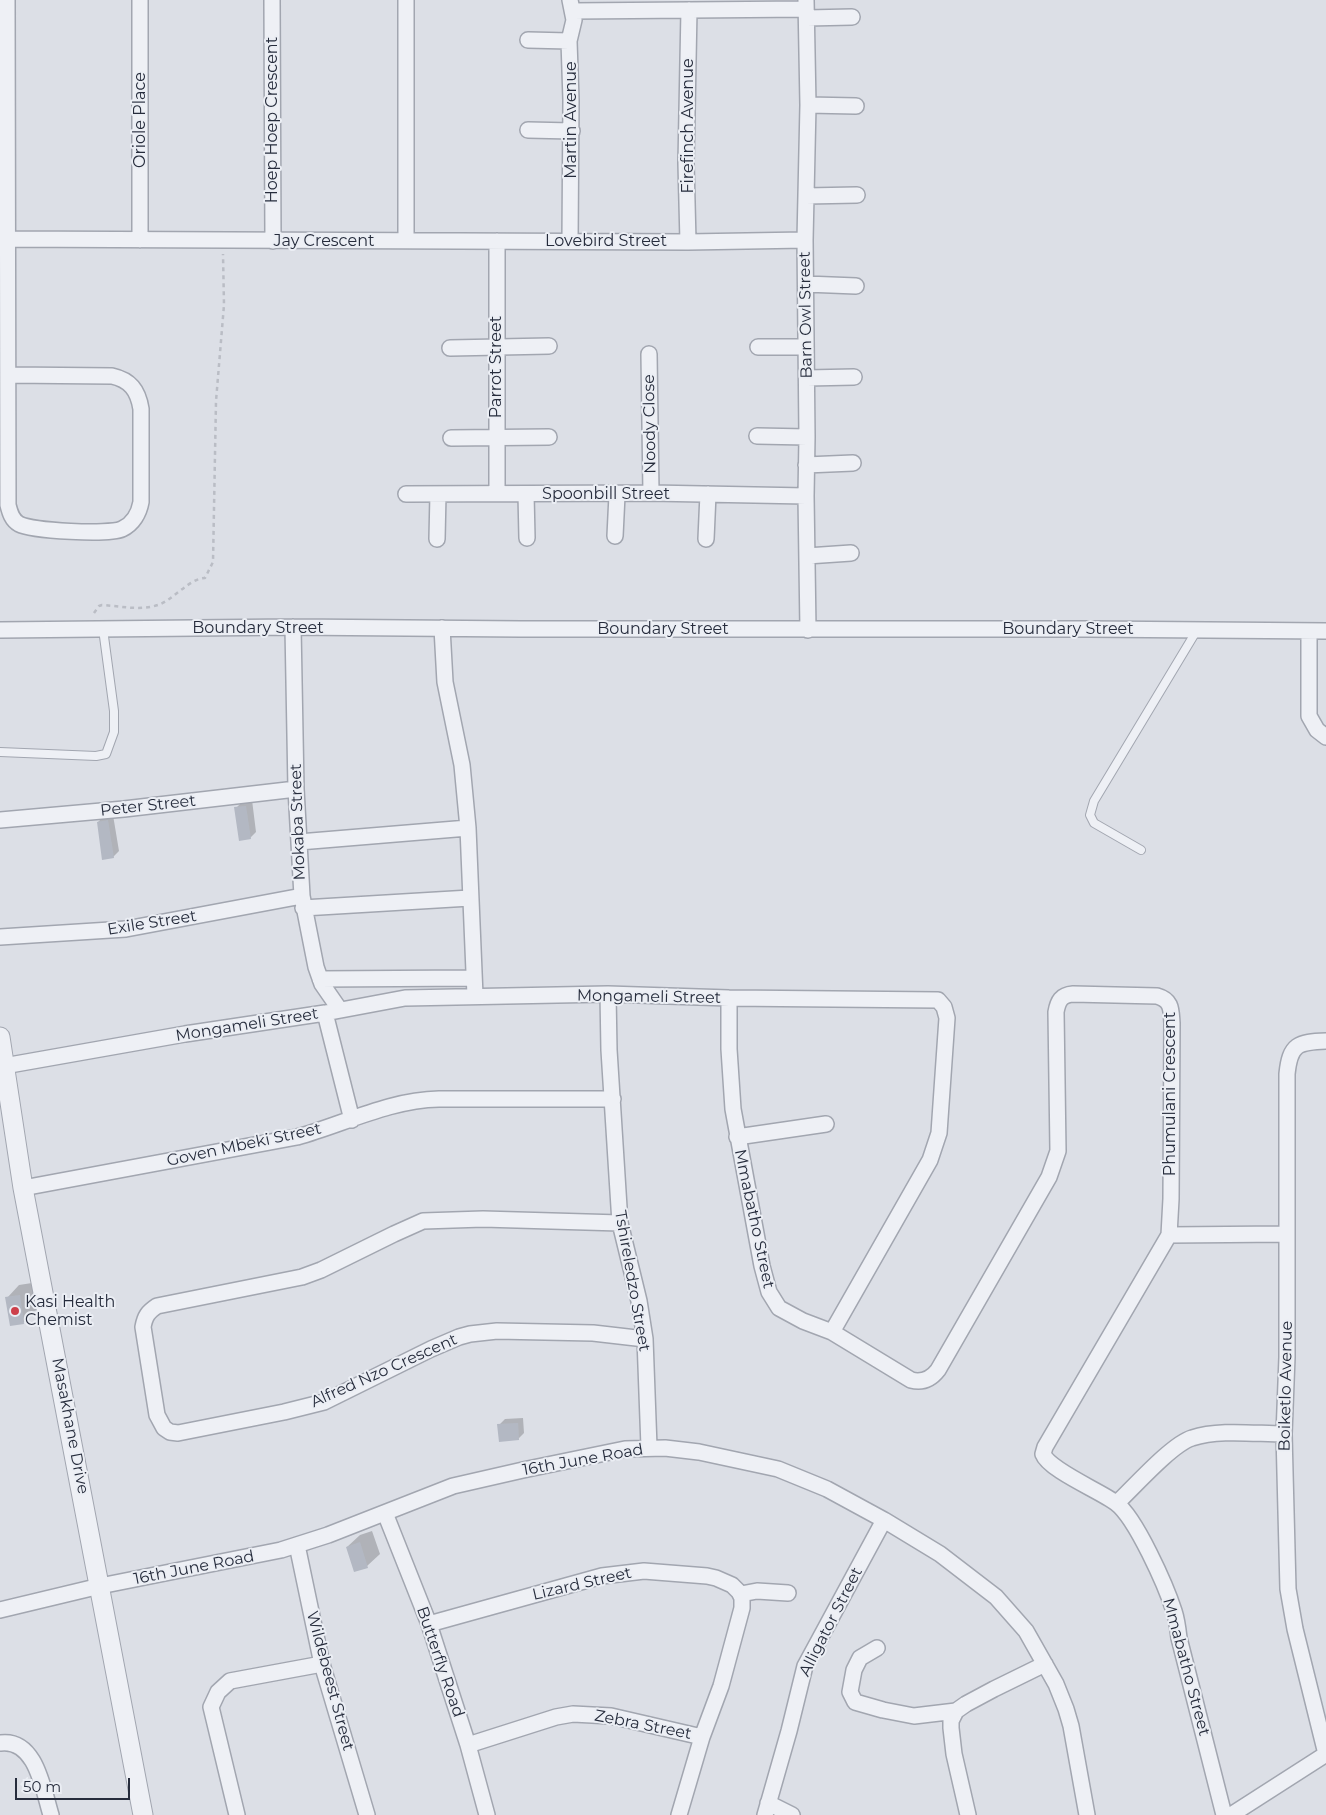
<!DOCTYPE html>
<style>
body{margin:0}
#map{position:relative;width:1326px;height:1815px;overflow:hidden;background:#dcdfe6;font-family:Montserrat,sans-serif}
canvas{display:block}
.scale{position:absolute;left:15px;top:1778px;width:115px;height:22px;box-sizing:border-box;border:2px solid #262c3c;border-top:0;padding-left:6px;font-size:15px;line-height:18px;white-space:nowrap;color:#262c3c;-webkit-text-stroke:4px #ebeef4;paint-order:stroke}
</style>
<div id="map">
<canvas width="1326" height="1815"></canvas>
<div class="scale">50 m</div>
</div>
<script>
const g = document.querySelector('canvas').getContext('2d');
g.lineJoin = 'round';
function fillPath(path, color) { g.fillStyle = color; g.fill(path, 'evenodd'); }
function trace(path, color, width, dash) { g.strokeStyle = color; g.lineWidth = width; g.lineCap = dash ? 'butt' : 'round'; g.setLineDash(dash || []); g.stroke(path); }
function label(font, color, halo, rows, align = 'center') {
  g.font = font + ' Montserrat,sans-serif'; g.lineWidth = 4; g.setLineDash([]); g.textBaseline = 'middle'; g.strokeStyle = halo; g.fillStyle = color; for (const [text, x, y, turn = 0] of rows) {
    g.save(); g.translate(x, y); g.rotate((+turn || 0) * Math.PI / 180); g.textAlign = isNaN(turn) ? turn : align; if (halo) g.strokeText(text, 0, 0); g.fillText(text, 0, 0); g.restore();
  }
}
const shadow = new Path2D(`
 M252,800L256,832L250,838L236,808L242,802Z
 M113,815L119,851L113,857L98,822L104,816Z
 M32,1283L36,1310L23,1323L7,1298L19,1285Z
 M523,1418L524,1433L518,1439L499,1425L505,1419Z
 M372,1531L380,1554L367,1566L347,1547L360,1535Z`);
const building = new Path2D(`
 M246,806L251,839L239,841L234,807Z
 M108,820L114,858L102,860L97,822Z
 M20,1295L24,1324L10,1326L5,1297Z
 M518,1423L519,1440L499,1442L497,1424Z
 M360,1542L368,1568L354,1572L346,1547Z`);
const path = new Path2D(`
 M94,613L99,606L102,605C121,606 139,611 158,605C173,600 190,578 205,578L213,562L216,401L224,305L223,254`);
const service = new Path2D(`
 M0,752L96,756L106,754L114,732V711L103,629
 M1141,850L1094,823L1090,815L1094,801L1197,630`);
const minor = new Path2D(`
 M7,0L8,505C10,513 12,520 19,524C32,531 109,535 122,529C133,524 139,513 141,502V409C138,390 130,380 112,376L9,375
 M272,0L273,241
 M406,0V241
 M570,0L574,20L569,41L571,100L570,241
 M806,0L808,105L805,240L807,437L806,496L808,630
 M573,11L806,9
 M807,18L852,17
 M528,40L569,41
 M808,105L856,106
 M528,130L572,131
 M806,196L857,195
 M0,239L688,242L805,240
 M140,240V0
 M688,242L686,163L689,10
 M806,284L856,286
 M758,347H806
 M450,348L549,346
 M649,354L651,493
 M807,378L854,377
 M757,436L807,437
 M451,438L549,437
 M806,465L853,463
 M497,493V241
 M406,494L651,493L806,496
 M526,494L527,538
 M615,536L617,495
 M437,539L438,494
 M706,539L708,494
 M807,556L851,553
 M293,627L296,789L302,896L316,967L322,984L340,1010
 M442,628L445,682L462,765L468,828L475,996
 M0,630L293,627L521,629H1089L1326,631
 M1309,631V716L1317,730L1326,737
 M0,820L124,809L296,789
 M299,842L468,828
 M303,908L470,898
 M0,937L126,929L302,896
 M320,979L474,978
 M608,994L609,1050L620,1223L639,1301L645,1339L649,1447
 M729,998V1049L733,1109L762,1266L769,1292L779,1308L803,1321L832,1332L911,1380C922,1383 931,1379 938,1370L1049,1177L1058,1151L1056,1012C1058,1001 1061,995 1073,994L1157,996C1172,1000 1171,1010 1172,1023L1171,1199L1169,1235L1045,1447L1043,1454C1049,1470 1100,1491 1116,1503C1136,1518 1166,1586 1174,1611C1177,1620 1178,1629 1179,1638L1224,1815
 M325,1013L352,1120
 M4,1066L185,1034L325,1013L405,998L608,994L729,998L938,1000L944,1007L947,1018L939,1133L930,1160L832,1332
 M737,1137L826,1124
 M23,1188L297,1137C344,1124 389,1100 439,1099H613
 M620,1223L483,1219L423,1221L394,1234L321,1270L302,1277L157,1306C148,1312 145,1316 143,1327L157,1415L164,1428L170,1432L178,1433L284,1412L324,1402L431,1349L459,1337L470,1334L497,1331L593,1333L645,1339
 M1169,1235L1286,1234
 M1117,1503C1134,1487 1172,1444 1192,1438C1219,1429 1256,1434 1284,1434
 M385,1513L429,1624L468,1745L487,1815
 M297,1545L322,1664L367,1815
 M741,1594L757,1591L788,1593
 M0,1610L100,1586L281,1550L328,1535L453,1486L523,1470L625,1449L665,1448L699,1452L778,1469L827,1489L884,1520L940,1554L996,1597L1026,1631L1056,1684L1066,1709L1071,1726L1087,1815
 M429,1624L602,1576L644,1571L707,1576L716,1578L732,1585L739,1592L742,1598V1608L721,1686L702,1737L679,1815
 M877,1648L860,1658L854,1670L850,1692L855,1702L883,1710L914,1716L956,1711
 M0,1743C36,1738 43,1789 51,1815
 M468,1745L556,1717L573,1714L611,1716L702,1737
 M1326,1754L1295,1629L1288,1589L1284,1434L1287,1357V1074C1290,1044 1298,1042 1326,1041
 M768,1803L792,1815
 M237,1815L211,1707L218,1692L230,1681L322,1664
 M765,1815L789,1731L805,1666L884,1520
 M968,1815L954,1754L951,1728V1721L956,1711L966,1704L994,1689L1045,1664
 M1231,1815L1326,1754`);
const tertiary = new Path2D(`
 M0,1037L23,1188L143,1815`);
const markers = [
 [15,1311,5,"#cd3f4a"]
];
const streetNames = [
 ["Oriole Place",140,120,-90],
 ["Hoep Hoep Crescent",272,120,-90],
 ["Martin Avenue",571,120,-90],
 ["Firefinch Avenue",688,126,-90],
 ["Jay Crescent",324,241],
 ["Lovebird Street",606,241],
 ["Barn Owl Street",806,315,-91],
 ["Parrot Street",496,367,-90],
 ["Noody Close",650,424,-91],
 ["Spoonbill Street",606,494],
 ["Boundary Street",258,628],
 ["Boundary Street",663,629],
 ["Boundary Street",1068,629],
 ["Peter Street",148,806,-6],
 ["Mokaba Street",298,822,-92],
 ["Exile Street",152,923,-9],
 ["Mongameli Street",649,997,1],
 ["Mongameli Street",247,1025,-9],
 ["Phumulani Crescent",1170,1094,-90],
 ["Goven Mbeki Street",244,1145,-12],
 ["Mmabatho Street",754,1219,78],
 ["Tshireledzo Street",632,1281,80],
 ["Alfred Nzo Crescent",384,1371,-24],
 ["Boiketlo Avenue",1286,1386,-89],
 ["Masakhane Drive",70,1426,79],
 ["16th June Road",583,1460,-10],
 ["16th June Road",194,1568,-11],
 ["Lizard Street",582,1584,-13],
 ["Alligator Street",831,1622,-63],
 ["Butterfly Road",440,1662,71],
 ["Mmabatho Street",1186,1667,75],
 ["Wildebeest Street",330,1681,75],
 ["Zebra Street",643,1725,11]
];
const poiNames = [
 ["Kasi Health",25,1302],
 ["Chemist",25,1320]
];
fillPath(shadow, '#0003');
fillPath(building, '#b3b8c3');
trace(service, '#a2a6b0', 10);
trace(minor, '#a2a6b0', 18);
trace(tertiary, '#a2a6b0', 21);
trace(path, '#babdc5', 2.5, [4, 4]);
trace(service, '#eef0f5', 8);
trace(minor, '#eef0f5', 15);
trace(tertiary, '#eef0f5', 19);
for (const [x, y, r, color] of markers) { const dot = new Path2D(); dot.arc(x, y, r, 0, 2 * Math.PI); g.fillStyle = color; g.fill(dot); trace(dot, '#ebeef4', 2); }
label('16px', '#262c3c', '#ebeef4', streetNames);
label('16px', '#262c3c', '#ebeef4', poiNames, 'left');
</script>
